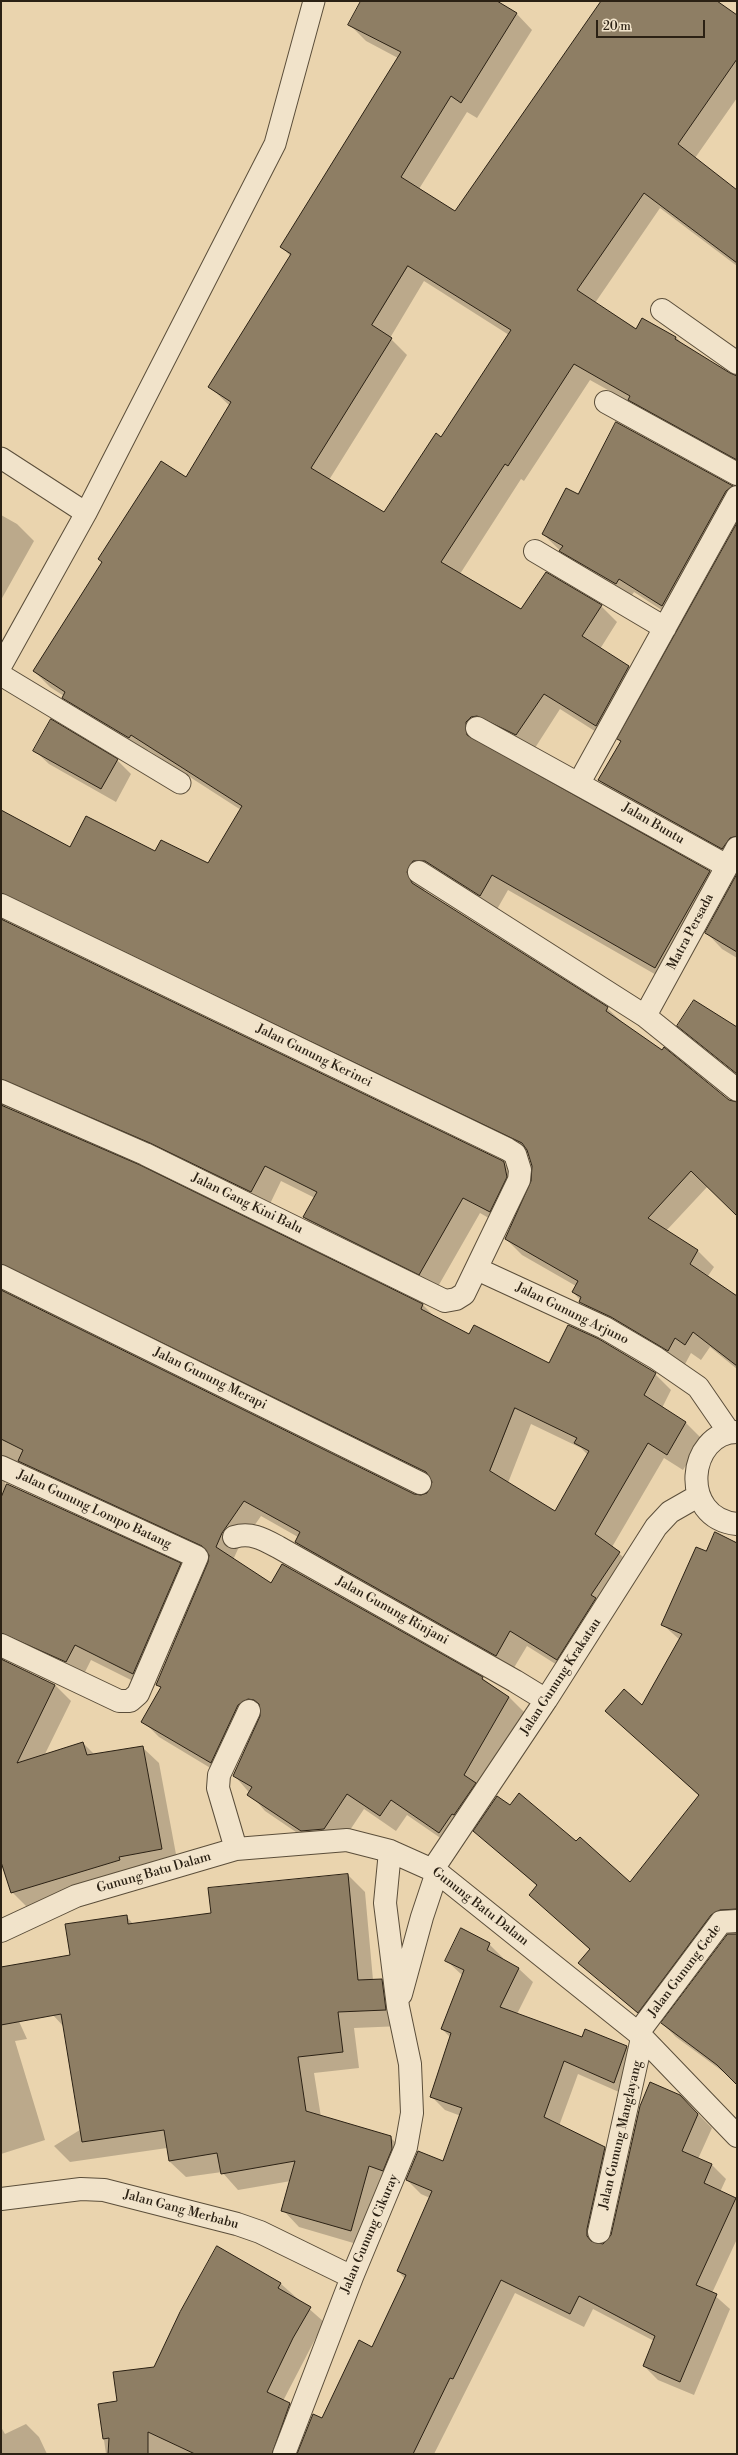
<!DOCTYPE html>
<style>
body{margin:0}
#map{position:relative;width:738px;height:2455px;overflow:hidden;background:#ead4ae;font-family:"Libre Bodoni",serif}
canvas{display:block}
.frame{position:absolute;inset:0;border:2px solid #2b2114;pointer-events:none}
.scale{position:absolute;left:596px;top:20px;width:109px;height:18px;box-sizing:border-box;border:2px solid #2b2114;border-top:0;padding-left:5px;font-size:12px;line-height:14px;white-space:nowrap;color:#2b2114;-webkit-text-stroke:3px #f1e3ca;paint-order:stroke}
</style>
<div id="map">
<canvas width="738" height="2455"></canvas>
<div class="frame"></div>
<div class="scale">20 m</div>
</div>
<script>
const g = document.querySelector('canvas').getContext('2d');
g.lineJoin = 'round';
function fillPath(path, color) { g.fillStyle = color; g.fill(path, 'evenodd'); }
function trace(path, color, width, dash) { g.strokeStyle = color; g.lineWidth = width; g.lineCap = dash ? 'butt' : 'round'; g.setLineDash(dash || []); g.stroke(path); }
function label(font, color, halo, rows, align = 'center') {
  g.font = font + ' "Libre Bodoni",serif'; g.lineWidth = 3.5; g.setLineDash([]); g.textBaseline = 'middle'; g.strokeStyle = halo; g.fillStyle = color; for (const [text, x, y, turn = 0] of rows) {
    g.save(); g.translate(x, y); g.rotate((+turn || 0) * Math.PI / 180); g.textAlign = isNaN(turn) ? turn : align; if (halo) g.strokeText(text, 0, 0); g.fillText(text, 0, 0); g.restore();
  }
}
const shadow = new Path2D(`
 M362,1H495L516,13L532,30L477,118L467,112L419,189L455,212L602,1H716L737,16V98L695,158L737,191V266L660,208L595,303L637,330L676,337L684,346L737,378V466L645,416L633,404L590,380L524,481L521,479L460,574L522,610L546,573L601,606L617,622L600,649L629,667L645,683L612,742L560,709L533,751L482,738L480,745L710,872L726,888L672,984L508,890L496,911L424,881V891L607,1008L624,1024L729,1101L737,1103V1215L708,1186L666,1231L698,1251L714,1267L708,1276L737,1296V1369L710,1347L701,1360L691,1353L684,1366L596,1318L573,1292L576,1286L522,1255L506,1239L532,1181L533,1166L529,1154L23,909L10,911L4,922L504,1163L520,1179L506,1228L480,1213L436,1290L320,1233L304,1217L315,1198L281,1181L268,1208L6,1102L5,1107L139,1166L423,1305L435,1317L470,1336L550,1364L655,1374L671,1390L662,1408L686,1423L702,1439L683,1470L664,1458L612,1547L635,1568L573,1675L527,1646L512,1671L312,1558L296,1542L298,1537L261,1516L238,1549L233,1560L271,1584L482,1678L509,1697L525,1713L455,1848L407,1815L396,1831L364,1809L340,1845L318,1847L265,1811L234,1775L262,1716L254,1721L227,1778L159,1737L143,1721L162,1689L157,1684L210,1562L209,1557L23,1471L9,1473L5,1484L180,1564L196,1580L149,1689L91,1660L82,1678L10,1651L4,1662L55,1685L71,1701L44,1756L83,1743L95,1755L142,1747L159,1763L178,1865L28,1908L12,1892L1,1859V823L71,848L156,852L208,865L241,810L148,750L146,754L80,714L64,696L50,687L34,671L186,478L230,406L210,387L291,257L282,247L398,58L366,41L350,25ZM424,281L509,335L441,438L385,513L329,480L407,355L390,338ZM23,1280L433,1483L432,1489L421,1496L414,1495L4,1293L10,1281ZM531,1424L581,1448L588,1455L555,1512L508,1483Z
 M732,486L737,491L677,620L634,592L630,598L575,565L543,534L579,495Z
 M1,515L17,524L34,541L1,600Z
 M737,525V864L615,796L599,780L621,742L619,739Z
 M34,750L117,760L131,774L116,802L49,764Z
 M737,876V958L722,949L706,932Z
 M737,1544V1923H734L652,2026L580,1963L590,1950L530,1895L537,1886L474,1831L510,1806L576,1842L630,1884L699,1796L607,1711L642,1706L680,1640L662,1624L707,1553Z
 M348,1875L365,1892L373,1980H381L398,1996L402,2026L354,2028L359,2068L314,2073L321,2117L390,2137L407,2154L367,2247L299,2227L283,2210L291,2181L238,2190L222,2172L186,2177L169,2161L167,2148L70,2162L54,2146L91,2123L64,2027L53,2015L71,1956L126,1916L134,1925L212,1914L210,1889Z
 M737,1934V2082L676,2037L662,2023L728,1935Z
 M489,1944L503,1958L502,1960L519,1969L533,1982L517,2014L583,2038L586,2030L627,2047L641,2061L628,2096L578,2074L559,2126L604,2148L618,2162L600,2244L603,2245L612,2236L694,2110L712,2128L698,2159L712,2165L726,2179L720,2192L737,2201V2239L712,2293L730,2309L694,2395L658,2380L644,2366L654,2341L593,2309L584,2327L515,2293L434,2454H297L372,2348L405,2279L398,2271L430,2198L421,2194L407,2180L443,2162L461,2116L445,2110L431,2096L451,2038L442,2029L463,1976L446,1960Z
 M1,1982L27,2039L15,2041L45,2140L1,2154Z
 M218,2248L281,2284L324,2322L283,2401L290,2404L304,2418L291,2454H106L99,2405L118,2402L155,2368Z
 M26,2424L39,2437L47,2454H1V2427L5,2434Z`);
const building = new Path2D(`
 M361,1H497L517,13L461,103L451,96L401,177L455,211L601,1H717L737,15V59L678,144L737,190V263L644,193L577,290L636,329L642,318L676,337L675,339L730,373L737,376V460L628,400L630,396L574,364L508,466L505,464L441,562L521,609L546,572L602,605L582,636L629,666L596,726L544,694L516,735L477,716L471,717L466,722L467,735L710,871L655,968L492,875L480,896L425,861H413L407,872L412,883L608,1007L606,1011L662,1050L664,1047L729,1100L737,1102V1216L691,1171L648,1218L698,1250L690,1264L737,1296V1366L693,1332L685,1345L675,1338L668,1351L611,1317L579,1302L581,1297L572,1292L578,1281L505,1239L531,1181L532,1166L527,1150L522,1143L1,893V810L70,847L86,816L155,851L161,840L208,863L242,806L131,735L129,738L62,698L65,692L33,671L102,562L98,559L161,461L186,477L231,402L208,387L291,254L280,247L401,52L348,25ZM408,266L511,330L441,437L436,433L384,512L311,468L392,338L372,325Z
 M616,422L733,486L726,491L662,606L619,579L616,584L559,551L563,546L542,534L566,488L578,494Z
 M737,523V836L730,838L722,849L598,780L621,741L617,739Z
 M51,719L118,759L101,789L33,751Z
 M737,874V952L705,933Z
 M1,919L501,1160L504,1162L507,1177L490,1212L463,1198L419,1275L303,1217L317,1192L265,1166L251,1192L150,1143L1,1079Z
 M694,1000L737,1027V1074L677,1026Z
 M1,1105L140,1165L423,1304L421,1309L469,1334L474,1325L549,1363L568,1325L599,1339L656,1373L644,1395L686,1422L667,1455L648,1443L595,1534L620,1552L591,1595L596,1598L557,1660L510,1631L496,1656L295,1542L300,1532L244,1501L222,1533L216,1547L271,1583L282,1564L483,1677L482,1679L509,1697L464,1775L476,1783L454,1815L452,1814L439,1833L391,1800L380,1816L347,1794L324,1829L301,1831L247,1795L252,1787L233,1776L260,1716L259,1704L254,1700L248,1699L238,1705L211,1763L141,1722L161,1687L156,1685L208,1562L209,1555L202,1546L18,1461L23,1450L1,1439V1290L414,1494L421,1495L427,1493L432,1482L426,1472L1,1264ZM515,1408L577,1438L574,1443L589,1451L555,1511L490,1471Z
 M7,1484L181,1563L133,1674L75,1645L66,1662L1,1633V1498Z
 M715,1532L737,1543V1909L720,1910L711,1915L638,2013L578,1963L590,1949L529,1895L537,1885L473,1831L497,1796L510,1805L519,1793L576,1841L580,1837L630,1882L699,1795L605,1711L624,1689L642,1705L682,1634L661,1625L696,1547L706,1551Z
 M1,1659L55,1685L17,1763L83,1742L87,1755L143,1746L162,1849L119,1857L120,1860L11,1893L1,1862Z
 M348,1874L358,1980L382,1979L386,2010L338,2012L343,2052L298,2057L306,2111L391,2136L392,2149L383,2171L369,2166L351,2231L281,2211L295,2161L221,2174L217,2153L169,2161L164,2130L82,2142L61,2014L1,2025V1967L70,1955L65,1924L127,1915L128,1924L211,1913L208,1888Z
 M461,1928L490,1943L487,1950L519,1968L500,2007L582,2037L585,2029L627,2046L614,2083L564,2061L544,2117L605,2147L587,2229V2236L591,2241L603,2244L611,2235L640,2106L650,2082L680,2095L698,2114L682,2151L712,2164L704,2183L736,2198L696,2285L717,2294L680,2382L643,2366L655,2336L579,2296L570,2314L501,2280L453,2379L450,2378L413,2454H297L313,2414L322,2418L359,2340L372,2347L406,2275L397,2271L432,2191L406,2180L418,2151L443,2161L462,2108L430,2097L451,2033L441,2029L464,1970L445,1961Z
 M728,1934H737V2085L717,2065L661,2023Z
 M217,2246L281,2283L278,2288L311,2307L293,2338L267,2392L290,2403L272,2454H195L148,2432V2454H108L109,2438L103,2439L98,2404L117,2401L113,2372L154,2367L180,2312Z`);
const lane = new Path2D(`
 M1,458L86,513
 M1,666L86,513L275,144L314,1
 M1,675L180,783`);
const street = new Path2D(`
 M662,310L737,363
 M606,402L737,474
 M535,551L665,628
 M477,728L727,866
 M579,783L737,497
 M419,872L645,1016L737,1090
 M1,905L507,1149L515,1154L520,1170L519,1180L464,1294L456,1299L445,1301L145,1154L1,1091
 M645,1016L737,848
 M477,1269L605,1328L656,1358L698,1387L729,1432
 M1,1276L420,1483
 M737,1432C688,1432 678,1518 737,1524
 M1,1467L197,1557L138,1694L130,1701H119L1,1645
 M234,1537C251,1532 263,1539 278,1547L515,1681L546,1700
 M236,1849L218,1788L219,1775L249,1711
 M433,1869L546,1700L656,1527L670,1512L698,1496
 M1,1931L76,1896L236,1849L347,1840L390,1851L437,1872L638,2033L737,2136
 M401,1994L422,1917L437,1872
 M638,2033L721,1922L737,1921
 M1,2199L81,2189L104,2190L237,2224L260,2232L352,2277
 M599,2232L642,2038
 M284,2454L352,2277L406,2147L412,2113L410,2064L398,2007L385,1903L390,1851`);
const streetNames = [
 ["Jalan Buntu",653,824,30],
 ["Matra Persada",691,932,-62],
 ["Jalan Gunung Kerinci",314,1056,26],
 ["Jalan Gang Kini Balu",247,1204,26],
 ["Jalan Gunung Arjuno",572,1314,26],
 ["Jalan Gunung Merapi",210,1379,26],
 ["Jalan Gunung Lompo Batang",94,1510,25],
 ["Jalan Gunung Rinjani",392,1611,29],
 ["Jalan Gunung Krakatau",561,1677,-57],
 ["Gunung Batu Dalam",154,1873,-16],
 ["Gunung Batu Dalam",480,1907,38],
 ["Jalan Gunung Gede",685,1971,-53],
 ["Jalan Gunung Manglayang",621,2135,-77],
 ["Jalan Gang Merbabu",181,2210,15],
 ["Jalan Gunung Cikuray",370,2234,-67]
];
fillPath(shadow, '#0003');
fillPath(building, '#8e7e64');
trace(building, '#2b2114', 1);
trace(lane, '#5b4e3a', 23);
trace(street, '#5b4e3a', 24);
trace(lane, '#f1e3ca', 21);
trace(street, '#f1e3ca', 22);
label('13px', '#2b2114', '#f1e3ca', streetNames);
</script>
